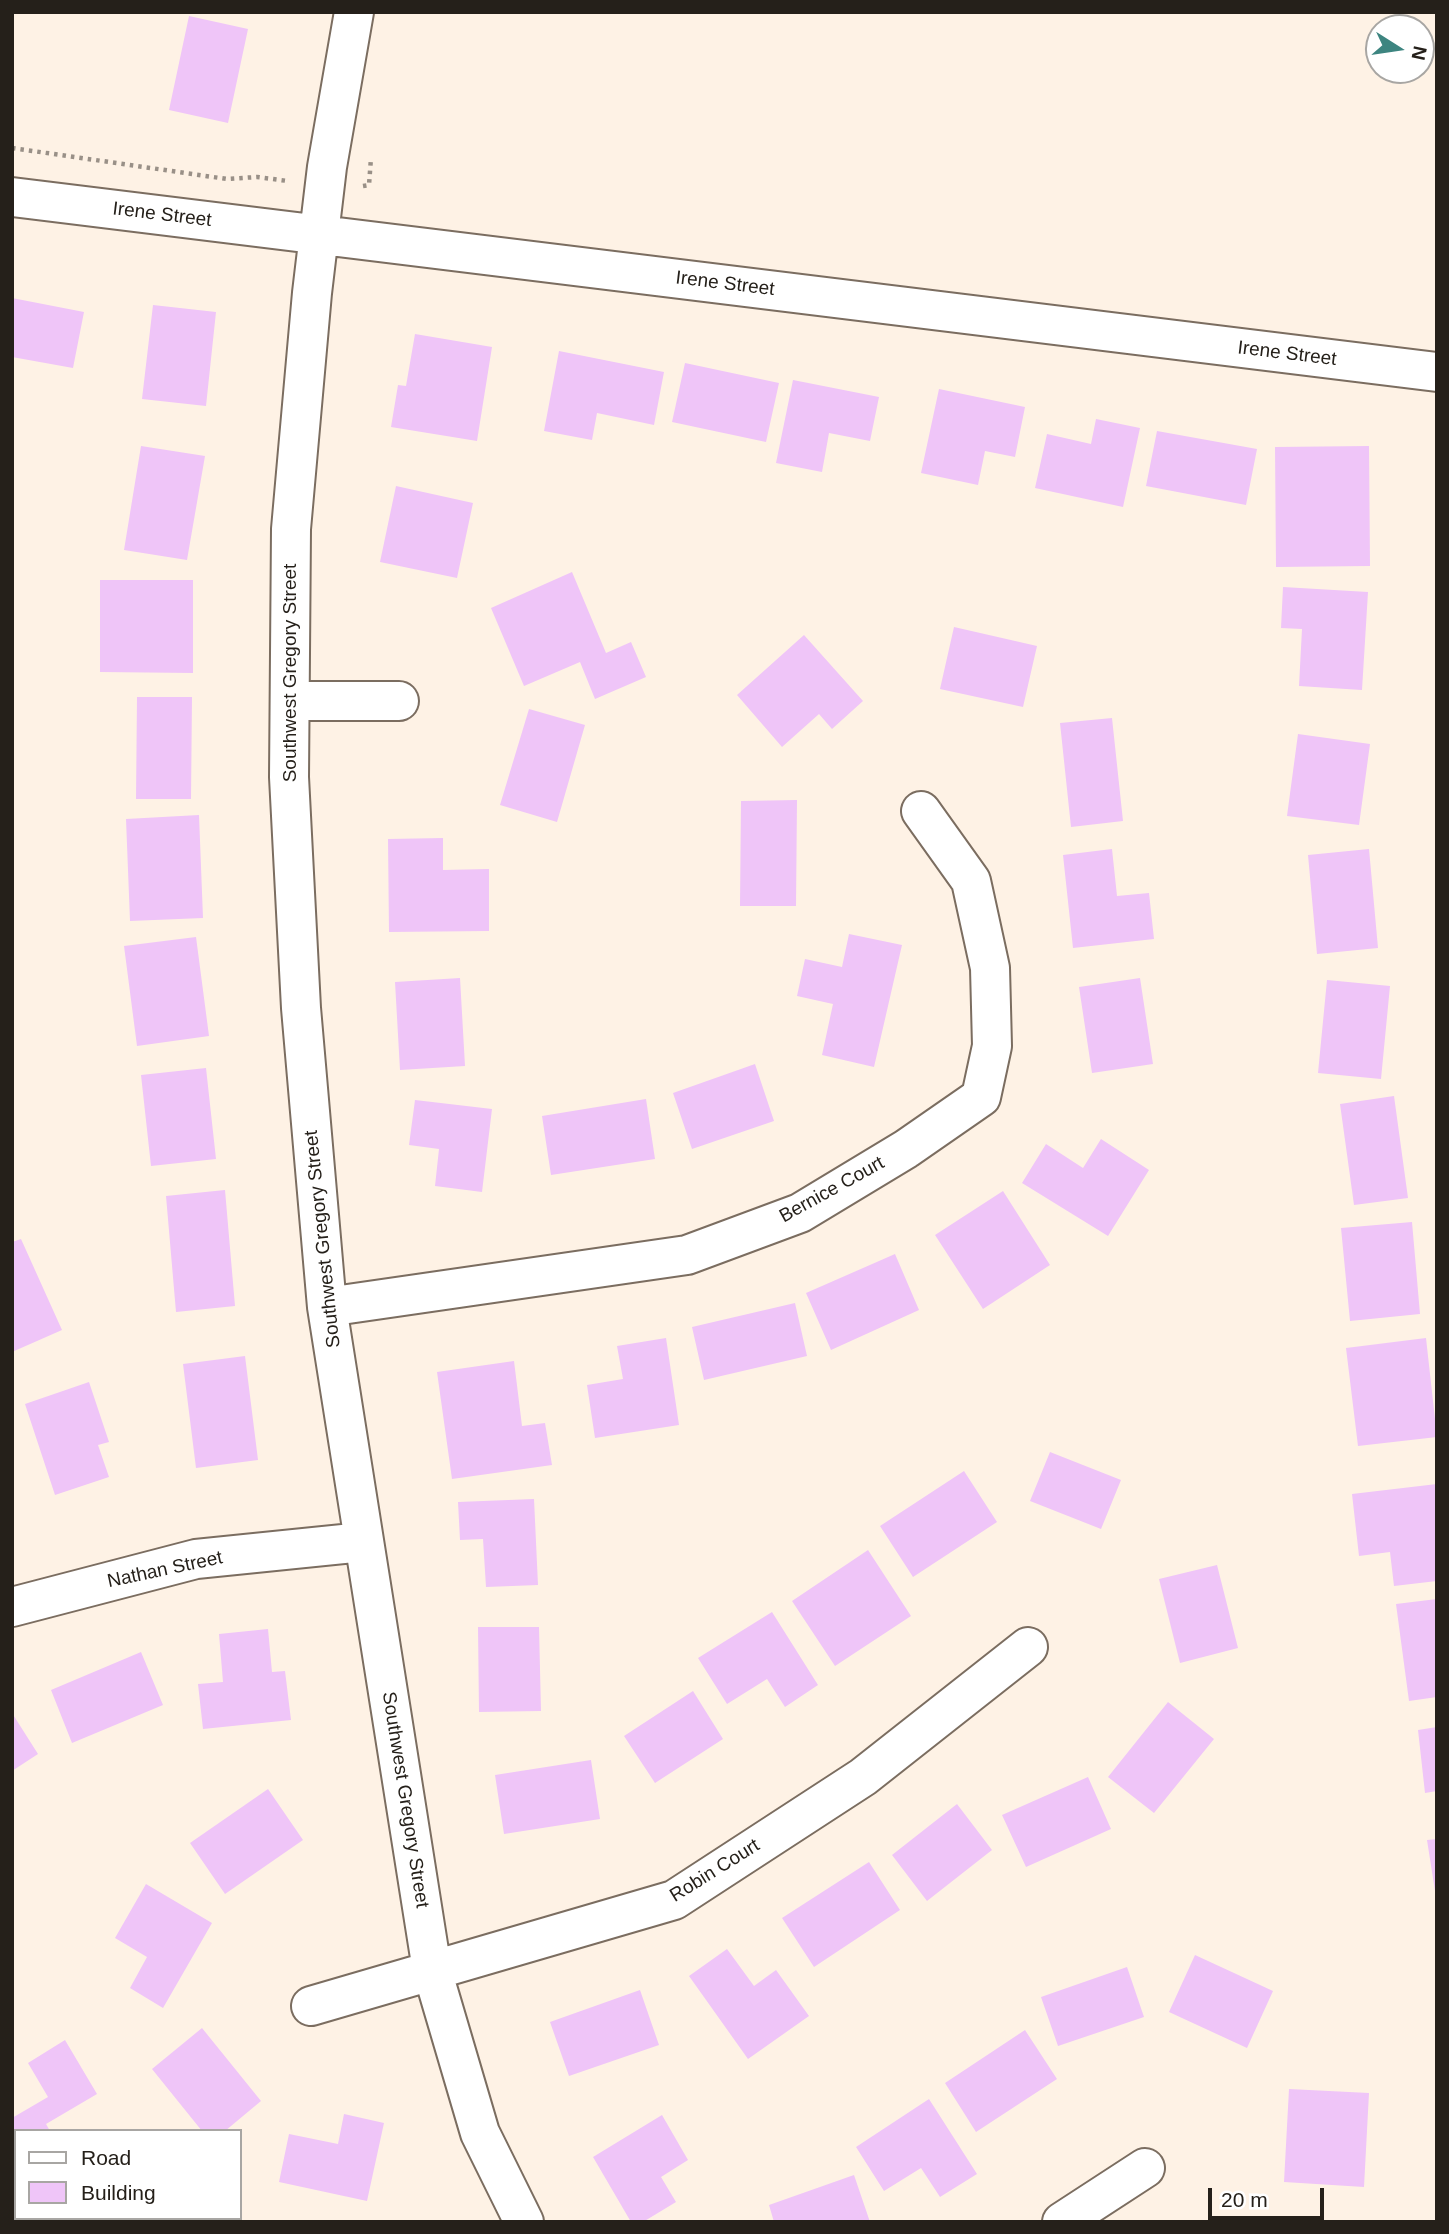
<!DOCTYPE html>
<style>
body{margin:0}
#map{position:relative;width:1449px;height:2234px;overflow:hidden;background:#fef2e5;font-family:Arial,sans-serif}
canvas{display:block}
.frame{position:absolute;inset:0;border:14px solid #25201a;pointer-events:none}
.legend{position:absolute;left:14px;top:2129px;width:228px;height:91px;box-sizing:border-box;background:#fff;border:2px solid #a8a6a3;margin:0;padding:9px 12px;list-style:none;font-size:21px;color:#25201a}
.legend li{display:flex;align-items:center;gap:14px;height:35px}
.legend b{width:35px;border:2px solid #a8a6a3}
.north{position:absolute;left:1365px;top:14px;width:70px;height:70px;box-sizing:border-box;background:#fff;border:2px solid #a8a6a3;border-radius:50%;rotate:102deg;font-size:19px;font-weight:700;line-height:28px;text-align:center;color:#25201a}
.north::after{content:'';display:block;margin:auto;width:24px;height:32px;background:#3d8580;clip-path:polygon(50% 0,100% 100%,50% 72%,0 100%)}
.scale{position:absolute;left:1208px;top:2188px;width:116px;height:32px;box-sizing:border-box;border:4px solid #25201a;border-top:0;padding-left:9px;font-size:21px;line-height:24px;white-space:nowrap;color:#25201a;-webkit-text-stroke:5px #fff;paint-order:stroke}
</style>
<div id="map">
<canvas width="1449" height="2234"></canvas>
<div class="frame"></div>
<ul class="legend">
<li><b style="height:9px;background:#fff"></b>Road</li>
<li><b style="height:19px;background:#efc5f8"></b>Building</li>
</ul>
<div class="north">N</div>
<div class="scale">20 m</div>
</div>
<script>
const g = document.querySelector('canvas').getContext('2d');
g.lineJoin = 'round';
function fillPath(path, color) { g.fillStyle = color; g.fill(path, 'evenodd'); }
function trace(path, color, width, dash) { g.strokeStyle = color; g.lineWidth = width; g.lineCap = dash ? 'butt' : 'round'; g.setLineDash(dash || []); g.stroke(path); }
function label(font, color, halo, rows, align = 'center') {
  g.font = font + ' Arial,sans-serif'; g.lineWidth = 6; g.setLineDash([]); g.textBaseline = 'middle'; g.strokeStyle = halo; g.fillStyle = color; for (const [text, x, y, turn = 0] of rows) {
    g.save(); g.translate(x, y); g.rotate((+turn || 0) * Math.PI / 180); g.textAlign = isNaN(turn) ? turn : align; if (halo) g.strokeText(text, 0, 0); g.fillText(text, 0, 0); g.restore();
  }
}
const building = new Path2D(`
 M189,16L248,29L228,123L169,110Z
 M12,298L84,312L73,368L12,357Z
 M153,305L216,312L206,406L142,399Z
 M415,334L492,347L477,441L391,427L398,385L406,386Z
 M559,351L664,372L654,425L597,413L592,440L544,431Z
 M685,363L779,383L766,442L672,422Z
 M793,380L879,397L870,441L829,433L822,472L776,463Z
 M939,389L1025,407L1015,457L985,451L978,485L921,473Z
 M1096,419L1140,428L1123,507L1035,488L1047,434L1091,444Z
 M1157,431L1257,449L1246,505L1146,486Z
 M141,446L205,456L187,560L124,550Z
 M1369,446L1370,566L1276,567L1275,447Z
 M396,486L473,503L457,578L380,562Z
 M572,572L606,653L631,642L646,677L595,699L580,662L524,686L491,608Z
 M100,580H193V673L100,672Z
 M1283,587L1368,592L1362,690L1299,686L1302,629L1281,628Z
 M954,627L1037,646L1023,707L940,689Z
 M804,635L863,701L832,729L819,714L782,747L737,695Z
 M137,697H192L191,799H136Z
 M529,709L585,725L557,822L500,805Z
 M1112,718L1123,821L1071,827L1060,723Z
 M1298,734L1370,744L1359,825L1287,816Z
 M797,800L796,906H740L741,801Z
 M199,815L203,918L130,921L126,819Z
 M443,838V870L489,869V931L389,932L388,839Z
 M1112,849L1117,896L1149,893L1154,939L1073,948L1063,855Z
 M1369,849L1378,948L1317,954L1308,855Z
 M849,934L902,945L874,1067L822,1055L833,1004L797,996L805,959L842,967Z
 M196,937L209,1036L137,1046L124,946Z
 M460,978L465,1066L400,1070L395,982Z
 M1140,978L1153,1064L1092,1073L1079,987Z
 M1327,980L1390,986L1381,1079L1318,1073Z
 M755,1064L774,1121L692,1149L673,1093Z
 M206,1068L216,1159L151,1166L141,1075Z
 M1394,1096L1408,1198L1354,1205L1340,1104Z
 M646,1099L655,1159L551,1175L542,1116Z
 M415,1100L492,1109L482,1192L435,1186L439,1149L409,1145Z
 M1101,1139L1149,1170L1108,1236L1022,1183L1046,1144L1083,1168Z
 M225,1190L235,1306L176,1312L166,1196Z
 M1003,1191L1050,1265L983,1309L935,1235Z
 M1412,1222L1420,1314L1350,1321L1341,1228Z
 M21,1239L62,1330L12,1352V1242Z
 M895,1254L919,1310L831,1350L806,1293Z
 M795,1303L807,1356L704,1380L692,1327Z
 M666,1338L679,1425L595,1438L587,1385L623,1379L617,1346Z
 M1426,1338L1437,1437L1358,1446L1346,1348Z
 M245,1356L258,1460L196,1468L183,1364Z
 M514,1361L522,1426L545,1423L552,1465L452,1479L437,1372Z
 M89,1382L109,1442L98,1445L109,1477L55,1495L25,1404Z
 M1050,1452L1121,1480L1101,1529L1030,1501Z
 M964,1471L997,1522L913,1577L880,1526Z
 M1437,1484V1581L1394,1586L1390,1552L1359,1556L1352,1494Z
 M534,1499L538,1585L486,1587L483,1539L460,1540L458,1502Z
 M868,1550L911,1616L835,1666L792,1601Z
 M1217,1565L1238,1648L1180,1663L1159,1579Z
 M1437,1599V1697L1409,1701L1396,1604Z
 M772,1612L818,1685L785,1707L767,1679L727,1704L698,1658Z
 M478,1627H539L541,1711L479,1712Z
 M268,1629L272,1672L285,1671L291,1720L203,1729L198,1684L223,1682L219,1634Z
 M141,1652L163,1705L72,1743L51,1690Z
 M693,1691L723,1739L655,1783L624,1736Z
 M1168,1702L1214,1739L1154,1813L1108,1777Z
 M12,1713L38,1754L12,1771Z
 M1437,1727V1791L1425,1793L1418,1730Z
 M591,1760L600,1819L504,1834L495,1775Z
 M1088,1777L1111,1829L1026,1867L1002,1815Z
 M268,1789L303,1840L225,1894L190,1843Z
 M957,1804L992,1850L927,1901L892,1855Z
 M1437,1839V1891H1435L1427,1840Z
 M869,1862L900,1910L814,1967L782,1918Z
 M146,1884L212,1923L163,2008L130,1988L147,1957L115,1938Z
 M727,1949L754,1986L776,1970L809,2016L748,2059L689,1976Z
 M1195,1955L1273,1991L1247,2048L1169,2012Z
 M1127,1967L1144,2017L1058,2046L1041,1997Z
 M640,1990L659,2045L569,2076L550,2022Z
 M202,2028L261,2101L225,2131H202L152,2069Z
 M1025,2030L1057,2079L976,2132L945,2083Z
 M65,2040L97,2094L46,2124L50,2131H16V2178L12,2180V2118L48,2097L28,2063Z
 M1289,2089L1369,2093L1364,2187L1284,2182Z
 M929,2099L977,2174L940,2197L921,2168L884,2191L856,2147Z
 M344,2114L384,2123L367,2201L279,2182L289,2134L338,2144Z
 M662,2115L688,2160L661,2177L676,2202L643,2222H631L593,2157Z
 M854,2175L870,2222H774L769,2205Z
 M50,2218H92L94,2222H44Z`);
const path = new Path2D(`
 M12,148L227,179L257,177L288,181
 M363,186L369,185L371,158`);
const minor = new Path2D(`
 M354,12L327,167L312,293L291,529L289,777L301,1008L327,1307L432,1970L480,2133L524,2222
 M12,197L1437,372
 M290,701H399
 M327,1307L687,1255L800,1213L906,1149L981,1097L992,1046L990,968L971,881L921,811
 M12,1607L196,1559L363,1542
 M311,2006L674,1900L863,1777L1028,1647
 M1062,2222L1145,2168`);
const streetNames = [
 ["Irene Street",162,215,7],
 ["Irene Street",725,284,7],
 ["Irene Street",1287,354,7],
 ["Southwest Gregory Street",291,673,-90],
 ["Bernice Court",832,1190,-29],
 ["Southwest Gregory Street",323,1239,-96],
 ["Nathan Street",165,1570,-12],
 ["Southwest Gregory Street",405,1800,81],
 ["Robin Court",715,1871,-32]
];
fillPath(building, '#efc5f8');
trace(minor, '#7b6d60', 42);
trace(path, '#999087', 4.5, [3.5, 5]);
trace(minor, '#fff', 38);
label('19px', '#25201a', '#fff', streetNames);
</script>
